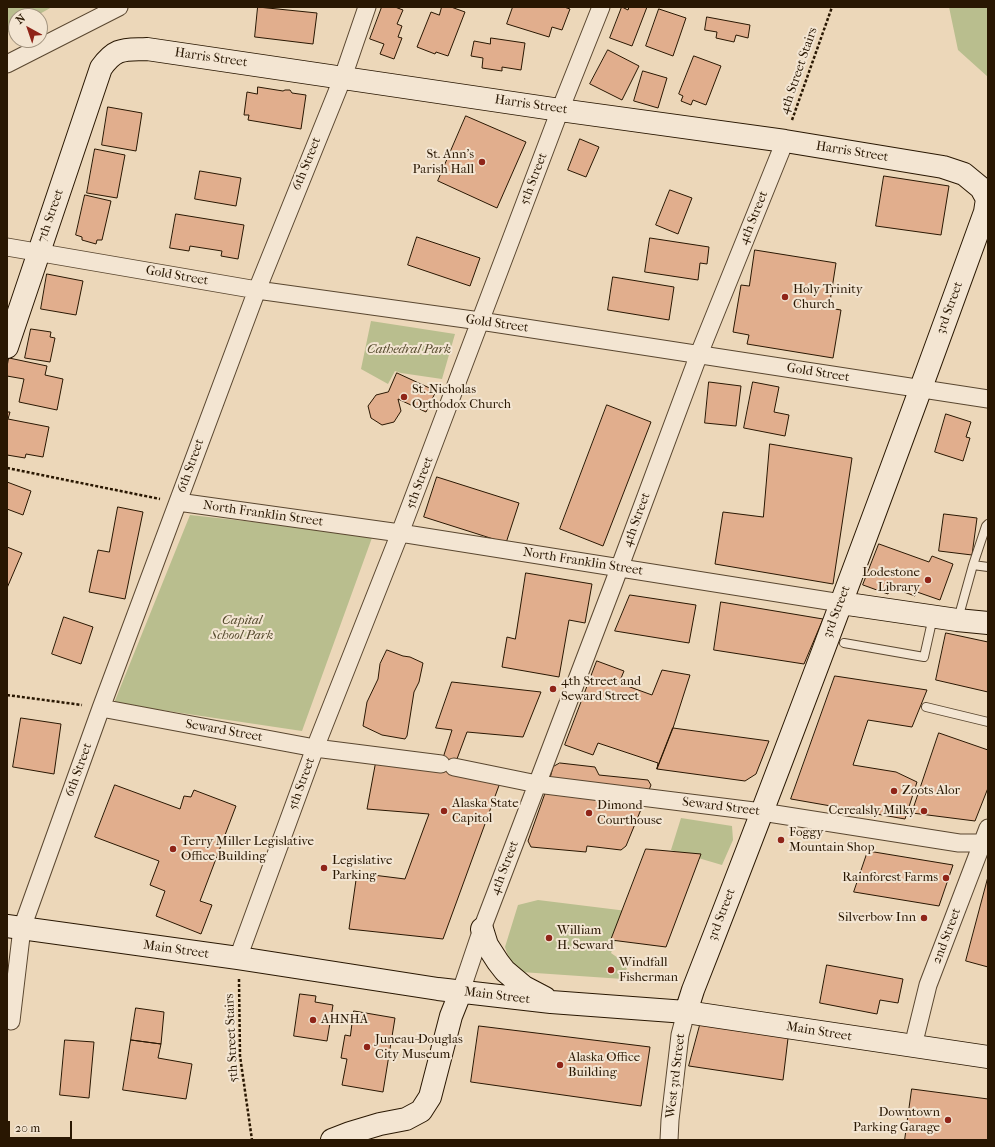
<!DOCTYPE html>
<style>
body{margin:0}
#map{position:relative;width:995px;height:1147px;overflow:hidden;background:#ecd7b9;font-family:"IM FELL French Canon",serif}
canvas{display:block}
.frame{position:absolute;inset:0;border:8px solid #291702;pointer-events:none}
.north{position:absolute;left:8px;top:8px;width:40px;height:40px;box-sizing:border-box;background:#f3e5d2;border:1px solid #a2937f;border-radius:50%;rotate:320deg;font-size:11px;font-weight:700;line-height:16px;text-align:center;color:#291702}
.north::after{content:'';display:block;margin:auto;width:14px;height:18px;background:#8f2418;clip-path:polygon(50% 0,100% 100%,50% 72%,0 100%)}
.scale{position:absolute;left:8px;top:1121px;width:64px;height:18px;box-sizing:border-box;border:2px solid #291702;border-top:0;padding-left:5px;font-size:12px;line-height:14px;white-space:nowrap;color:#291702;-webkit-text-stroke:3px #f3e5d2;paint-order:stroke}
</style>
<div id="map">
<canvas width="995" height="1147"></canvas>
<div class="frame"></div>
<div class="north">N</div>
<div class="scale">20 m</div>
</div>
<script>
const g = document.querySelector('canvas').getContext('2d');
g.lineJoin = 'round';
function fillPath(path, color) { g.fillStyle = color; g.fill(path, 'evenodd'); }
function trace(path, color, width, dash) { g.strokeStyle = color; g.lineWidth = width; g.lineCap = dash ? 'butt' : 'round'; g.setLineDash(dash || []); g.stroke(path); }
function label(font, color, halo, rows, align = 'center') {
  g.font = font + ' "IM FELL French Canon",serif'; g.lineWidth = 4; g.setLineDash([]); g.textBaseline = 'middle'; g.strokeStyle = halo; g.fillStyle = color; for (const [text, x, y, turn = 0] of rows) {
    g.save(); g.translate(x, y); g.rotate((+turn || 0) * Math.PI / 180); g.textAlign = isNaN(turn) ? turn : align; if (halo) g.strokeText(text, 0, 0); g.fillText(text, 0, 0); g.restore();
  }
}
const green = new Path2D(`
 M7,7H52L36,16H16V28L7,33Z
 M949,7H988V77L958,50Z
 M371,321L455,334L442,379L401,373L395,371L388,384L361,369Z
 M190,515L373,535L302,731L114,703Z
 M681,818L732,826L733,840L722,865L671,850Z
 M538,900L627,911L611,953L628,965L623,979L521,972L510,962L505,947L518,905Z`);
const building = new Path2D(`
 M258,7L317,13L313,44L255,37Z
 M382,7H395L403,10L397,24L402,26L398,37L402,38L394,59L380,54L384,44L370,39Z
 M442,7H451L465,12L448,56L436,52L435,54L417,47L431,12L439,15Z
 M513,7H564L570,9L562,30L552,27L549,37L507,24Z
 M622,7L628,10L629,7H647L632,46L610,38Z
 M659,9L686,18L673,56L646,46Z
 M707,17L750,25L748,38L736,35L734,42L716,38L717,32L705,30Z
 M491,38L525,43L521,70L502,67V71L482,68L483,58L471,56L474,41L490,44Z
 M608,50L639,66L622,100L590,84Z
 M694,56L721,66L706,105L693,100L691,105L681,101L683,96L679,94Z
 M643,71L667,78L658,108L634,101Z
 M258,87L283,91L285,90H290L292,93L306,95L301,129L248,120L249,115H244L247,92L257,94Z
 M108,107L142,113L136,151L102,145Z
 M466,116L526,142L497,208L438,181Z
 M580,139L599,147L586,177L568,170Z
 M95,149L125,155L117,198L87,193Z
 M200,171L241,178L236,206L195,199Z
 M884,176L949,186L941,235L876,226Z
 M670,190L692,198L678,234L656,225Z
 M85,195L111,201L102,240H97L96,244L82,240V237L76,235Z
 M176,214L244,225L238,259L221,256L222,251L190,246L189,251L170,248Z
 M417,237L480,258L470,286L408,265Z
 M650,238L709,247L707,264L700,263L698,280L645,272Z
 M755,250L836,263L829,308L841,310L833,358L747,344L749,335L733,332L741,285L749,286Z
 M47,274L83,281L76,315L41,309Z
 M613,277L674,287L669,320L608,310Z
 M31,329L51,332L50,337L55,338L50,362L25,358Z
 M9,358L47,366L45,375L63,379L57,410L19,402L24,379L7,376V367Z
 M397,373L436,391L426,412L398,399L401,411L394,422L382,425L371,418L368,406L376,395L388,392Z
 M709,382L741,386L736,426L705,423Z
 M753,382L779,387L774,412L789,415L785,436L744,428Z
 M607,405L651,422L603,546L560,529Z
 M7,412H10L8,419L49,427L43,457L26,454L25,458L7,455Z
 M946,414L971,422L966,437L970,438L963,461L935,452Z
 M770,444L852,458L833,584L715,564L723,512L763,517Z
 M437,477L519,503L506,543L424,517Z
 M7,482L31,491L23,515L7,509Z
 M118,507L143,512L125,599L89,592L98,550L109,552Z
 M944,514L977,518L972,555L939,551Z
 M879,544L929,562L932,556L953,564L940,600L917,592L915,596L890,587L888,594L863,585Z
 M7,547L22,553L7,588Z
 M526,573L592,584L585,623L569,620L559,677L502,667L507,637L515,639Z
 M630,595L696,605L689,643L615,631Z
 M721,602L823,619L804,664L714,650Z
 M64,617L93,627L81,664L52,654Z
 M946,633L988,642V692L936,680Z
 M387,650L403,656L410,657L423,663L419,682L414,692L407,736L405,739L382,735L363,726L367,702L378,679L380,664Z
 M597,661L624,671L619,683L652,695L662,670L690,675L673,728L657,769L658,763L598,743L593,755L565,745Z
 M835,676L927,690L912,727L868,720L853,765L896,772L917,782L905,819L791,799Z
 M452,682L541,692L523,737L467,732L454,767L501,780L443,939L349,929L357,873L405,879L429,814L367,809L377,755L441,764L452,730L436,728Z
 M21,718L61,724L54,774L13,767Z
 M673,728L769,741L756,774L745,781L657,769Z
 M939,733L988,750V788L975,821L912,813Z
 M560,763L595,767L599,775L648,780L651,785L626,846L621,850L587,846L586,852L531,847L528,841L549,782L553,767Z
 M115,785L180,809L184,796L191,797L194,790L236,806L200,901L212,905L201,934L156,916L165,891L150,885L159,861L95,837Z
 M646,849L701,854L666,947L611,940Z
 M868,851L953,865L939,906L854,892Z
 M988,877V967L966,961Z
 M827,965L903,979L898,1003L880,1000L877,1014L820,1003Z
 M300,994L316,996L315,1002L333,1005L327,1041L294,1036Z
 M136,1008L164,1012L161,1044L131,1040Z
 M354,1011L395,1018L383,1092L342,1085L347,1059L341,1058L345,1035L350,1036Z
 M703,1014L789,1030L783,1080L689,1066Z
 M479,1026L650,1047L641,1106L471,1082Z
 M65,1040L94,1042L89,1098L60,1095Z
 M131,1040L161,1044L158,1058L192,1064L186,1099L123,1090Z
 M912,1089L988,1099V1140H905Z`);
const path = new Path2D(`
 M792,120L832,7
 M7,468L160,499
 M7,695L82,705
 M239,979L240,1056L252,1140`);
const lane = new Path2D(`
 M973,565L988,567
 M958,619L973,565L986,526L988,524
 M844,643L924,657L933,617
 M926,707L988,722`);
const street = new Path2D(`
 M7,64L119,7
 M7,247L257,290L480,321L988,399
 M178,502L400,533L841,603
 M101,708L315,748L441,764
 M454,767L537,784L762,812L959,843H988
 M238,958L315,748L400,533L560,110L601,7
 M461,991L482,929L613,585L699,354L785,141
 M11,1021L22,928L101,708L257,290L343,77L367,7
 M913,1046L928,985L988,828
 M669,1140L670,1120L680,1035L686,1012`);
const secondary = new Path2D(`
 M7,347L101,68C116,47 124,50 147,49L560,110L785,141L943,167L964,174L981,188L987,199L985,212C891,472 794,732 693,990L686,1012
 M841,603L957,620L988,623
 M7,926L238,958L438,989L551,1002L686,1012L988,1057
 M482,929L487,945L498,962L505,971L524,987L545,998
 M332,1140L350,1133L380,1124L406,1119L421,1111L430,1097L451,1016L461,991`);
const markers = [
 [482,162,4,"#8f2418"],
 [785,297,4,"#8f2418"],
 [404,397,4,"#8f2418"],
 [928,580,4,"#8f2418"],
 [553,689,4,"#8f2418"],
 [894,791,4,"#8f2418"],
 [444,811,4,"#8f2418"],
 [924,811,4,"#8f2418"],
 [589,813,4,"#8f2418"],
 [781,840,4,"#8f2418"],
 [173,849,4,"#8f2418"],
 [324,868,4,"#8f2418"],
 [946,878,4,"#8f2418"],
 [924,918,4,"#8f2418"],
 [549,938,4,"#8f2418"],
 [611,970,4,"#8f2418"],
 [313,1020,4,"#8f2418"],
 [367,1047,4,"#8f2418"],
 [560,1065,4,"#8f2418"],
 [948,1120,4,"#8f2418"]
];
const streetNames = [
 ["Harris Street",211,58,8],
 ["4th Street Stairs",799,71,-71],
 ["Harris Street",531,105,8],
 ["Harris Street",852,152,9],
 ["6th Street",307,164,-68],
 ["5th Street",534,179,-69],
 ["7th Street",51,216,-71],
 ["4th Street",754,218,-68],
 ["Gold Street",177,276,10],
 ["3rd Street",950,308,-70],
 ["Gold Street",497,324,8],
 ["Gold Street",818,373,9],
 ["6th Street",191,466,-70],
 ["5th Street",420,483,-69],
 ["North Franklin Street",263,514,8],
 ["4th Street",637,520,-70],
 ["North Franklin Street",583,562,9],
 ["3rd Street",837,612,-69],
 ["Seward Street",224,731,10],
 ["6th Street",79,770,-70],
 ["5th Street",302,784,-70],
 ["Seward Street",721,807,7],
 ["4th Street",505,868,-69],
 ["3rd Street",722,915,-69],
 ["2nd Street",947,936,-69],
 ["Main Street",176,950,8],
 ["Main Street",497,996,7],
 ["Main Street",819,1032,9],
 ["5th Street Stairs",232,1038,-93],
 ["West 3rd Street",676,1076,-83]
];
const poiNames = [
 ["St. Ann's",474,155,"right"],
 ["Parish Hall",474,170,"right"],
 ["Holy Trinity",793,290],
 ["Church",793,305],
 ["St. Nicholas",412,390],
 ["Orthodox Church",412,405],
 ["Lodestone",920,573,"right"],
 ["Library",920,588,"right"],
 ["4th Street and",561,682],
 ["Seward Street",561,697],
 ["Zoots Alor",902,791],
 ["Alaska State",452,804],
 ["Capitol",452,819],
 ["Dimond",597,806],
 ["Courthouse",597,821],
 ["Cerealsly Milky",916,811,"right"],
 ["Foggy",789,833],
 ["Mountain Shop",789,848],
 ["Terry Miller Legislative",181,842],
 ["Office Building",181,857],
 ["Legislative",332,861],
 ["Parking",332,876],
 ["Rainforest Farms",938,878,"right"],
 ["Silverbow Inn",916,918,"right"],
 ["William",557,931],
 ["H. Seward",557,946],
 ["Windfall",619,963],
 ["Fisherman",619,978],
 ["AHNHA",321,1020],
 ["Juneau-Douglas",375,1040],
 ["City Museum",375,1055],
 ["Alaska Office",568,1058],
 ["Building",568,1073],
 ["Downtown",940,1113,"right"],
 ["Parking Garage",940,1128,"right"]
];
const parkNames = [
 ["Cathedral Park",409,350],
 ["Capital",242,621],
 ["School Park",242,636]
];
fillPath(green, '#b9be8e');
fillPath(building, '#e1ae8d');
trace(building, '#291702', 1);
trace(lane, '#5a4730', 10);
trace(street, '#5a4730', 19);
trace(secondary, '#291702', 24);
trace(path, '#291702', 2.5, [3, 2]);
trace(lane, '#f3e5d2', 8);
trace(street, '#f3e5d2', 17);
trace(secondary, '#f3e5d2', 22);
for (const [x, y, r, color] of markers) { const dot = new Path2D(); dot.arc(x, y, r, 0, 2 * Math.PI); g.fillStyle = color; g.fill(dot); trace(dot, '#f3e5d2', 1.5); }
label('13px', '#291702', '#f3e5d2', streetNames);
label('13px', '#291702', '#f3e5d2', poiNames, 'left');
label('italic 13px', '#54492c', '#f3e5d2', parkNames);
</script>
